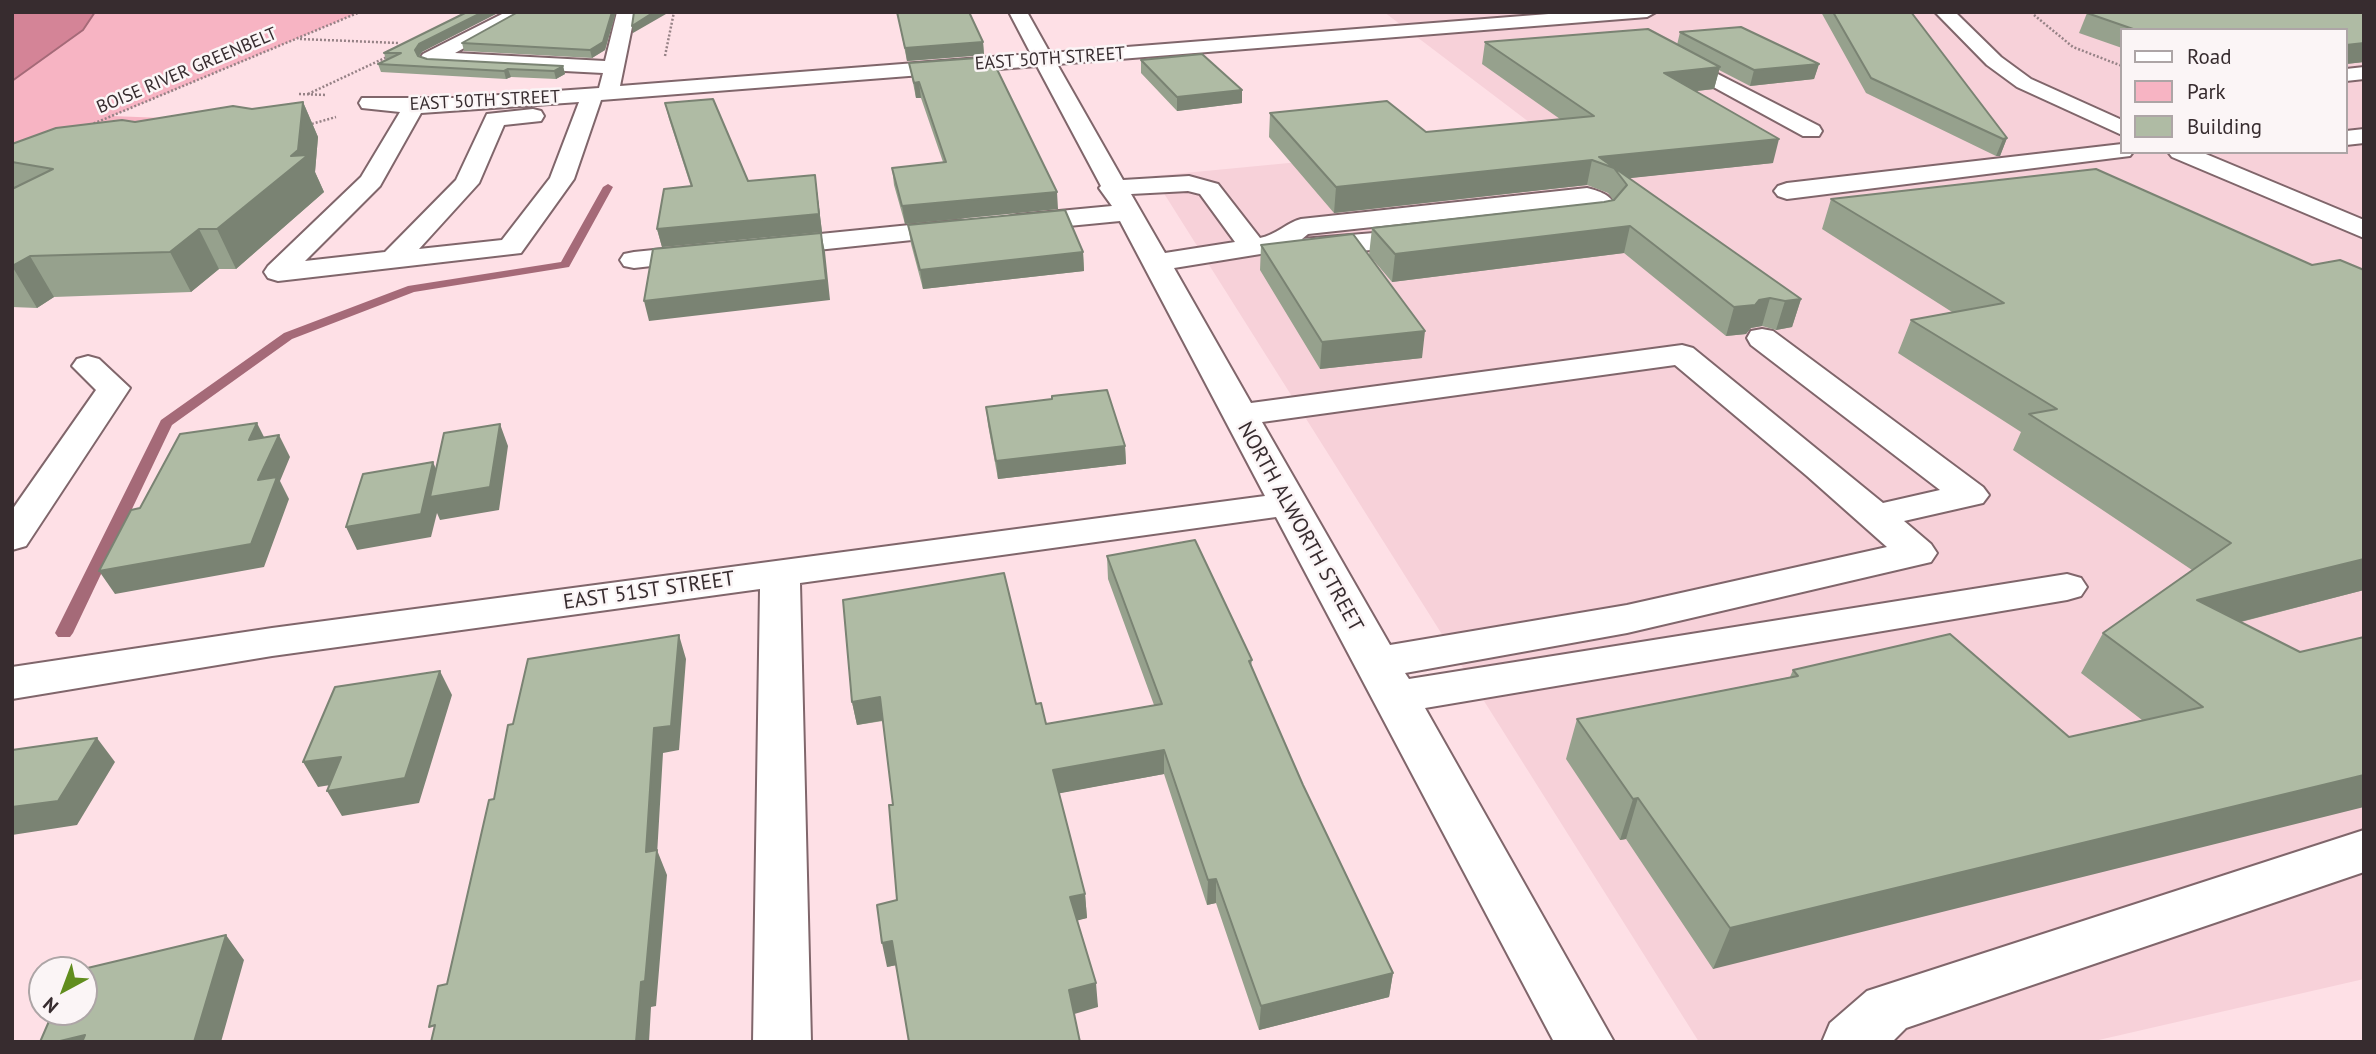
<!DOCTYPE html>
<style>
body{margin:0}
#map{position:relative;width:2376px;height:1054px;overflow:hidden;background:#fee0e6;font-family:"PT Sans",sans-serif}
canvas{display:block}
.frame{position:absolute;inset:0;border:14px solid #372c2f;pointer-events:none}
.legend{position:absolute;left:2120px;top:28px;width:228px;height:126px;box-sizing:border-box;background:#fbf5f6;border:2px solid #ada5a6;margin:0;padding:9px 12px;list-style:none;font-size:21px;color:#372c2f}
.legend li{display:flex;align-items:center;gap:14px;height:35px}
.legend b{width:35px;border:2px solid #ada5a6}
.north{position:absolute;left:28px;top:956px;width:70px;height:70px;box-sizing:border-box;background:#fbf5f6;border:2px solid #ada5a6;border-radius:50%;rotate:221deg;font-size:19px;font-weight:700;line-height:28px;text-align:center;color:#372c2f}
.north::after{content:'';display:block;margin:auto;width:24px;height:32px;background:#618d1e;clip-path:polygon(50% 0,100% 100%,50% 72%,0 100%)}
</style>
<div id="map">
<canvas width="2376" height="1054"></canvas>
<div class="frame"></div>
<ul class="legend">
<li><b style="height:9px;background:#fff"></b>Road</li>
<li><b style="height:19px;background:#f7b4c3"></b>Park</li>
<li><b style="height:19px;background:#afbba4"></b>Building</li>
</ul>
<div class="north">N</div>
</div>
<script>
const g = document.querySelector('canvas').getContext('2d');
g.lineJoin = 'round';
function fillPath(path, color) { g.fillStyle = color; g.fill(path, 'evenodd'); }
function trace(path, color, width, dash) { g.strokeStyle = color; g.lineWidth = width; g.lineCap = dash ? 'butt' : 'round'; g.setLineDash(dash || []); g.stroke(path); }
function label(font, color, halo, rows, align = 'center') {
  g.font = font + ' "PT Sans",sans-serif'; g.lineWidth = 5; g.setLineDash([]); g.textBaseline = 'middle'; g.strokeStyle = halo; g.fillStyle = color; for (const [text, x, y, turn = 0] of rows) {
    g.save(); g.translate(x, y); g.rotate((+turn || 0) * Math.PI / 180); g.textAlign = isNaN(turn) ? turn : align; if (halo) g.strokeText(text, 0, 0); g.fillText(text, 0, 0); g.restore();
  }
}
const built = new Path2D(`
 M1384,12H2364V979L2090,1042H1699L1153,176L1550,138ZM2122,30H2346V152H2122Z`);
const green = new Path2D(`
 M95,12H360L112,116L289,123L12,158V79L83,30Z`);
const water = new Path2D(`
 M12,12H95L83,30L12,81Z`);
const stream = new Path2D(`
 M608,184L613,187L569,267L414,292L292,339L172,425L73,633L70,637H58L55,633L161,420L284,333L408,286L561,262L603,187Z`);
const path = new Path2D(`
 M2034,15L2073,47L2122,66
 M300,39L399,43
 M665,56L674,12
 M299,94L327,95
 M308,94L389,56
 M90,125L360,12
 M308,125L336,117`);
const minor = new Path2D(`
 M506,12H530L455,53L605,61L617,12H635L620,86L1031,54L1009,12H1027L1050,53L1574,12H1656L1647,17L1057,64L1123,180L1189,176L1218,184L1260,238C1276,235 1286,223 1301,219L1587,188C1603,192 1613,196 1619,212C1607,230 1576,230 1557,226L1553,220L1557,214L1592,210L1584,204L1308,234L1302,239L1422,229L1432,231L1435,237L1432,243L1422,245L1309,256L1279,251L1174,268L1251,403L1682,345L1693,348L1883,503L1940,490L1751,345L1747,338L1751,331L1762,329L1773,331L1983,487L1989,495L1983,503L1904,521L1931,544L1937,553L1931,562L1627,633L1405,673L1409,679L2067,574L2081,578L2087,587L2081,596L2067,600L1425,708L1614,1042H1554L1276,517L800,583L811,1042H753L760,589L272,656L12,699V667L272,628L1265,496L1120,221L1017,231L1008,229L1004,223L1008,217L1017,215L1112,206L1099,188L1101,186L1037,66L601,100L574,179L521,253L278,281L268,278L264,272L268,266L361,177L400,112L362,108L359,103L362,98H457L599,88L603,73L430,64L423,62L420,58L423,54ZM579,102L550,178L502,240L419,249L479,183L504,125L541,121L544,116L541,111L533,109L487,114L456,180L385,252L305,261L380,186L421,113ZM1188,191L1200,194L1235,242L1165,253L1131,194ZM1675,365L1807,476L1887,547L1627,605L1390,645L1262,422Z
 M1935,12H1955L2001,57L2031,79L2122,120V135L2017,87L1987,65Z
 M1671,50L1819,126L1822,131L1819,136H1803L1664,60L1661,56L1664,52Z
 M2364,67V79L2346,81V69Z
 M2364,129V143L2346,145V131Z
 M2122,144V152H2133L2130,156L1787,199L1778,196L1774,191L1778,186L1787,183Z
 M2168,152H2201L2364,220V238L2172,157Z
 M960,220L969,222L973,228L969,234L770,255L760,253L756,247L760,241L770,239Z
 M703,245L713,247L717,253L713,259L634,268L624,266L620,260L624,254L634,252Z
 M88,356L99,359L130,388L26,546L12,550V510L96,390L72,366L77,359Z
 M2364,830V872L1906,1028L1892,1042H1822L1830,1023L1867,991Z`);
const wall = new Path2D(`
 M518,12H616L605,50L592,58L464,51L462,43Z
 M897,12L983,42L984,55L907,61Z
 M1821,12H1911L2007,138L2000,156H1996L1866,93Z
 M2096,12H2364V62L2346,64V30H2122V48L2079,33L2087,13Z
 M1680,32L1819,64L1814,79L1750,86L1719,70L1714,89L1697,91L1773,163L1629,178L1801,299L1792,327L1776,330L1762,326L1751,328L1746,334L1726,336L1624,253L1392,282L1369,255L1372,228L1604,202L1613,200L1608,193L1587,185L1334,213L1269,137L1270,113L1426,132L1560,119L1482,64L1485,42L1677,45Z
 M422,52L419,56L427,59L563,66L565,74L556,79L511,77L506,79L381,72L378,64L386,60L384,53Z
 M1141,60L1242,90V103L1177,111L1141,73Z
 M909,63L1058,209L905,224L894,185L892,168L943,162L921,98H916Z
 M303,102L318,137L315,172L324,192L236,269H219L191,292L54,297L37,308L12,307V144L135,122L252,109Z
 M665,103L748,181L815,175L822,232L662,247L657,229L691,187L669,119Z
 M2096,169L2364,590L2241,622L2300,652L2364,637L1713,969L1626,839L1620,840L1566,759L1577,719L1790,677L1793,670L2069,737L2142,720L2081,673L2103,633L2192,570L2013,450L2021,432L1898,353L1911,320L1952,312L1822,229L1831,199Z
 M908,225L1083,252L1084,271L923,289L911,244Z
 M1261,245L1422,358L1320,369L1260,270Z
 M1052,399L1125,446L1126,464L998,479L988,425L986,407Z
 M1107,556L1252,660L1251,666L1303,785L1393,973L1389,997L1259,1030L1216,903L1207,905L1164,774L1059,793L1085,894L1087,918L1077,920L1098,1007L896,965L887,967L897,900L893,805L883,721L857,725L852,702L1036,704L1046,724L1154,705L1108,579Z`);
const shadedWall = new Path2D(`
 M483,12H500L422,52L417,58L415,50L419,44Z
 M612,12H616L605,50L592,58L590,50Z
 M654,12H692L666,14L633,33L632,26Z
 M983,42L984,55L907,61L905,48Z
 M2364,43V62L2346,64V45Z
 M1819,64L1814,79L1750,86L1754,70Z
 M563,66L565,74L556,79L554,71Z
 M1720,67L1714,89L1659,95L1664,73Z
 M508,69L511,77L506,79L504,71Z
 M919,82L921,98H916L914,83Z
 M1242,90V103L1177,111V97Z
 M303,102L318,137L315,172L324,192L236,269L217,229L291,156Z
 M2007,138L2000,156H1996L2003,139Z
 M1779,139L1773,163L1622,179L1614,168L1599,157Z
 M1592,160L1587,185L1334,213L1336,187Z
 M815,175L822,232L662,247L657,229Z
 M1057,192L1058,209L905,224L902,206Z
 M1630,226L1624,253L1392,282L1395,254Z
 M199,229L219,269L191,292L170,252Z
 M821,233L825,252L830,300L649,321L644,301Z
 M1083,252L1084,271L923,289L920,270Z
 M30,256L54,297L37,308L12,266Z
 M1770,298L1762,326L1751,328L1746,334L1726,336L1734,307L1759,300Z
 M1801,299L1792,327L1776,330L1785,301Z
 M1425,331L1422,358L1320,369L1322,342Z
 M257,423L268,445L249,440Z
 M500,424L508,446L499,510L440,520L437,513L431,537L357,550L346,527L433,462L443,485Z
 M279,435L290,457L280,481L289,499L264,567L115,594L99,571L258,480Z
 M1125,446L1126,464L998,479L996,461Z
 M2364,559V590L2173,639L2197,600Z
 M679,635L686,659L679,750L663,753L657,855V850L667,875L656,1006L651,1007L649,1042H636L646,852L654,728Z
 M440,671L452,695L419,803L342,816L327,791Z
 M880,697L885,720L857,725L852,702Z
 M97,738L115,762L77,825L12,835V807Z
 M1164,750V774L1056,794L1053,770Z
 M341,757L355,781L318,787L303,762Z
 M2364,775V807L1713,969L1730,928Z
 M1638,798L1626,839L1620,840L1633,799Z
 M1216,879V903L1207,905L1208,880Z
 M1085,894L1087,918L1072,922L1070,897Z
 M226,935L244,960L221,1042H194Z
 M892,941L897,965L887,967L882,943Z
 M1393,973L1389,997L1259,1030L1261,1006Z
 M1096,983L1098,1007L1071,1015L1069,990Z
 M85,1035L92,1042H56Z`);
const building = new Path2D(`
 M467,12H483L419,44L415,50L418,56L427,59L563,66L554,71L508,69L504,71L378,64L401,53H384Z
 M518,12H612L603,42L590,50L462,43Z
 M634,12H654L632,26Z
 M897,12H969L983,42L905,48Z
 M1833,12H1911L2007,138L2003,139L1871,78Z
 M2096,12H2364V43L2346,45V30H2136L2087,13Z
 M1741,27L1819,64L1754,70L1680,32Z
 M1648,29L1720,67L1664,73L1779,139L1599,157L1801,299L1785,301L1770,298L1759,300L1755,305L1734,307L1630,226L1395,254L1372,228L1604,202L1614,200L1627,185L1614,168L1592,160L1336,187L1270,113L1387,101L1426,132L1594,116L1485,42Z
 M1202,54L1242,90L1177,97L1141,60Z
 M991,57L1057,192L902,206L892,168L946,162L919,82L914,83L909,63Z
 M713,99L748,181L815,175L819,214L657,229L664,189L692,186L665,103Z
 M303,102L298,150L291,156L308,155L217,229H199L170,252L30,256L12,266V189L53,169L12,162V144L56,128L122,120L135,122L233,106L252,109Z
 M2096,169L2312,265L2340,260L2364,270V559L2197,600L2300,652L2364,637V775L1730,928L1638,798L1633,799L1577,719L1798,676L1793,670L1950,634L2069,737L2203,707L2103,633L2231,543L2029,414L2057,409L1911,320L2004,303L1831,199Z
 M1065,210L1083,252L920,270L908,225Z
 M821,233L826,280L644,301L653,249Z
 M1353,234L1425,331L1322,342L1261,245Z
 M1107,390L1125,446L996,461L986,407L1052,399V396Z
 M257,423L249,440L279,435L258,480L277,477L251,544L99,571L131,510L140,508L180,434Z
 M500,424L490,487L430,497L444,433Z
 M433,462L421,514L346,527L363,474Z
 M1195,540L1252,660L1249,661L1303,785L1393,973L1261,1006L1216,879L1208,880L1164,750L1053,770L1085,894L1070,897L1096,983L1069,990L1080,1042H909L892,941L882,943L877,905L897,900L889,805H893L880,697L852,702L843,600L1004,573L1036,704L1041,703L1046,724L1162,704L1107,556Z
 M679,635L671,726L654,728L646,852L657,850L645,981L641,982L636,1042H431L435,1025L429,1027L438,986L447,984L489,800L494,799L508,725L513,724L528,659Z
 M440,671L405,778L327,791L341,757L303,762L335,687Z
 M97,738L58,801L12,807V750Z
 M226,935L194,1042H82L85,1035L56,1042H40L53,1012H84V970H79Z`);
const farStreetnames = [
 ["EAST 50TH STREET",1050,59,-4],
 ["BOISE RIVER GREENBELT",187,71,-23],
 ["EAST 50TH STREET",485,101,-3]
];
const streetNames = [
 ["NORTH ALWORTH STREET",1300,527,61],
 ["EAST 51ST STREET",649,591,-8]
];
fillPath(built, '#f7d1d9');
fillPath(green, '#f7b4c3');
fillPath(water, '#d48497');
trace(water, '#a56a78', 2);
fillPath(stream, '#a56a78');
trace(minor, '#80666b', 4);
trace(path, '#968286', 2.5, [2, 2]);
fillPath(minor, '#fff');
fillPath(wall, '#96a18d');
fillPath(shadedWall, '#7a8373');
fillPath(building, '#afbba4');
trace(building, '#7a8373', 2);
label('18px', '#372c2f', '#fbf5f6', farStreetnames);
label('21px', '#372c2f', '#fbf5f6', streetNames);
</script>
